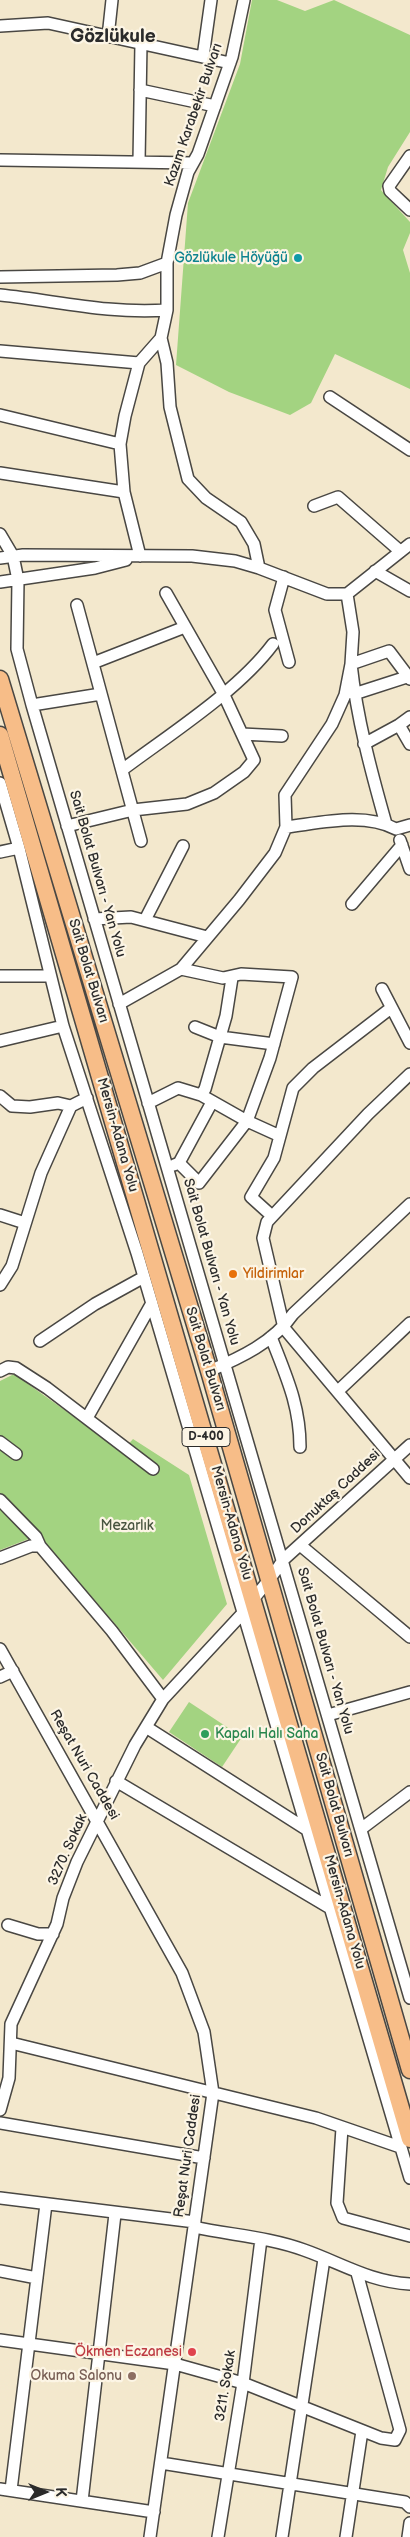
<!DOCTYPE html>
<meta charset="utf-8">
<style>
body{margin:0}
#map{position:relative;width:410px;height:2537px;overflow:hidden;background:#f3e8cd;font-family:"Balsamiq Sans",sans-serif}
canvas{display:block}
.north{position:absolute;left:20px;top:2467px;width:50px;height:50px;-webkit-text-stroke:4px #fcf5e5;paint-order:stroke;rotate:90deg;font-size:14px;font-weight:700;line-height:20px;text-align:center;color:#2b2b2b}
.north::after{content:'';display:block;margin:auto;width:18px;height:22px;background:#2b2b2b;clip-path:polygon(50% 0,100% 100%,50% 72%,0 100%)}
</style>
<div id="map">
<canvas width="410" height="2537"></canvas>
<div class="north">K</div>
</div>
<script>
const g = document.querySelector('canvas').getContext('2d');
g.lineJoin = 'round';
function fillPath(path, color) { g.fillStyle = color; g.fill(path, 'evenodd'); }
function trace(path, color, width, dash) { g.strokeStyle = color; g.lineWidth = width; g.lineCap = dash ? 'butt' : 'round'; g.setLineDash(dash || []); g.stroke(path); }
function label(font, color, halo, rows, align = 'center') {
  g.font = font + ' "Balsamiq Sans",sans-serif'; g.lineWidth = 4.5; g.setLineDash([]); g.textBaseline = 'middle'; g.strokeStyle = halo; g.fillStyle = color; for (const [text, x, y, turn = 0] of rows) {
    g.save(); g.translate(x, y); g.rotate((+turn || 0) * Math.PI / 180); g.textAlign = isNaN(turn) ? turn : align; if (halo) g.strokeText(text, 0, 0); g.fillText(text, 0, 0); g.restore();
  }
}
const green = new Path2D(`
 M252,0H277L305,11L334,0L410,35V132L388,167L381,190L410,222V233L403,250L410,273V389L335,354L311,403L290,415L229,392L176,365L188,203L240,64Z
 M14,1374L122,1451L133,1439L189,1475L227,1604L163,1680L39,1535L0,1550V1381Z
 M189,1702L242,1737L222,1767L169,1732Z`);
const minor = new Path2D(`
 M0,26L48,23L230,63
 M108,37L112,0
 M203,57L211,0
 M140,90L215,106
 M410,156L389,186L390,191L410,210
 M0,160L193,163
 M139,162L141,43
 M0,277L117,275L140,273L167,263
 M0,295C58,301 107,314 167,310
 M161,338L167,363L170,407L188,479L206,498L241,522L254,544L259,568
 M0,351L139,363
 M330,397L410,450
 M0,415L120,444
 M0,473L124,492
 M314,506L338,497L400,551
 M0,534L13,556L18,580L17,649L32,705L410,1998
 M140,556L124,492L120,444L125,416L139,363L161,338L167,310V263L176,215L188,172L198,154L232,57L244,0
 M0,558L23,555L192,556L235,561L259,568L327,594H347L410,544
 M375,571L410,591
 M284,577L275,610L289,662
 M0,582L95,568L126,560
 M77,605L141,841
 M93,663L185,627
 M354,694L410,676
 M32,705L101,694
 M399,725L410,744
 M242,734L282,736
 M364,744L399,725L410,717
 M122,770C170,734 238,691 273,644
 M0,783L19,848L63,1026L137,1253L410,2178
 M386,824C371,771 357,719 351,664L389,651L410,679
 M67,826L133,810L187,804L214,793L244,772L254,760L223,693L166,593
 M286,827C320,823 364,812 396,829L410,825
 M400,840L410,869
 M0,852L19,848
 M352,904L402,845
 M94,919L131,917L207,937
 M145,920L183,846
 M0,976H50
 M382,989L410,1043
 M119,1004L181,969L239,900L275,853L286,827L285,795L332,724L345,695L351,664L353,632L347,594
 M195,1027L220,1037L274,1044
 M0,1041L63,1026
 M410,1074L368,1114L267,1222L263,1238L284,1328L410,1478
 M201,1095L247,1121L280,1136
 M0,1096L12,1106L30,1107L58,1103L71,1106
 M148,1103L178,1088L201,1095L205,1089L226,1016L232,978
 M179,1163L199,1183L247,1121L270,1058L292,977L241,974L223,978L181,969
 M174,1165L179,1163L212,1102
 M0,1215L25,1223
 M272,1216L251,1197L274,1158L293,1088L313,1068L391,1008
 M0,1285L12,1266L41,1173L71,1106L87,1098
 M271,1337C286,1376 300,1405 300,1447
 M40,1341L95,1304L144,1277
 M0,1371L8,1367L16,1368L47,1388L153,1469
 M209,1371C240,1358 274,1342 293,1314L410,1204
 M338,1391L410,1323
 M87,1418L152,1303
 M0,1442L16,1454
 M0,1500L36,1537L40,1546L112,1631L163,1699
 M300,1545L410,1637
 M0,1558L31,1546H40
 M0,1649L182,1973L204,2032L213,2093L150,2537
 M0,1677L13,1671
 M328,1715L410,1692
 M146,1727L306,1829
 M116,1781L330,1908
 M361,1829L410,1792
 M8,1925L38,1934H53
 M11,2043L316,2118L400,2147
 M0,2110L9,2078L11,2024L57,1924L63,1898L77,1862L135,1745L163,1699L242,1614C255,1595 271,1580 283,1560L410,1445
 M0,2123L204,2158
 M342,2128L337,2203L343,2218L410,2236
 M0,2198L195,2222
 M194,2227C230,2235 269,2237 304,2250C341,2263 370,2282 410,2284
 M0,2271L37,2278
 M0,2340L175,2364L243,2383L381,2438L395,2440L400,2430L357,2273
 M161,2463L405,2502L410,2507
 M0,2489L154,2512
 M11,2490L46,2204
 M82,2501L115,2214
 M218,2537L243,2383L261,2239
 M282,2537L324,2259
 M346,2537L362,2431
 M408,2537L410,2523`);
const highway = new Path2D(`
 M0,679L209,1371L410,2070
 M0,735L410,2139`);
const markers = [
 [298,258,5,"#0f9aa8"],
 [233,1274,5,"#e8710a"],
 [205,1734,5,"#2e9e5b"],
 [192,2352,5,"#e0444e"],
 [132,2376,5,"#8d6e63"]
];
const shields = [
 [206,1437,48]
];
const shieldNames = [
 ["D-400",206,1437]
];
const streetNames = [
 ["Kazım Karabekir Bulvarı",194,115,-71],
 ["Sait Bolat Bulvarı - Yan Yolu",97,874,74],
 ["Sait Bolat Bulvarı",88,971,73],
 ["Mersin-Adana Yolu",117,1135,74],
 ["Sait Bolat Bulvarı - Yan Yolu",211,1262,74],
 ["Sait Bolat Bulvarı",205,1359,73],
 ["Donuktaş Caddesi",336,1492,-43],
 ["Mersin-Adana Yolu",231,1523,74],
 ["Sait Bolat Bulvarı - Yan Yolu",325,1651,74],
 ["Reşat Nuri Caddesi",84,1765,60],
 ["Sait Bolat Bulvarı",334,1805,74],
 ["3270. Sokak",68,1850,-66],
 ["Mersin-Adana Yolu",344,1912,74],
 ["Reşat Nuri Caddesi",188,2156,-82],
 ["3211. Sokak",226,2386,-81]
];
const cultureNames = [
 ["Gözlükule Höyüğü",288,258]
];
const foodNames = [
 ["Yildirimlar",243,1274]
];
const parkNames = [
 ["Mezarlık",127,1526]
];
const leisureNames = [
 ["Kapalı Halı Saha",215,1734]
];
const healthNames = [
 ["Ökmen Eczanesi",182,2352]
];
const educationNames = [
 ["Okuma Salonu",122,2376]
];
const districtNames = [
 ["Gözlükule",113,37]
];
fillPath(green, '#a3d381');
trace(minor, '#494743', 14);
trace(highway, '#494743', 19);
trace(minor, '#fff', 11);
trace(highway, '#f7bd88', 16);
for (const [x, y, r, color] of markers) { const dot = new Path2D(); dot.arc(x, y, r, 0, 2 * Math.PI); g.fillStyle = color; g.fill(dot); trace(dot, '#fcf5e5', 2); }
for (const [x, y, w] of shields) { const box = new Path2D(); box.roundRect(x - w / 2, y - 9.5, w, 19, 4); g.fillStyle = '#fcf5e5'; g.fill(box); trace(box, '#2b2b2b', 1); }
label('bold 12px', '#2b2b2b', null, shieldNames);
label('14px', '#2b2b2b', '#fcf5e5', streetNames);
label('14px', '#0d838f', '#fcf5e5', cultureNames, 'right');
label('14px', '#c56008', '#fcf5e5', foodNames, 'left');
label('14px', '#495540', '#fcf5e5', parkNames);
label('14px', '#27864d', '#fcf5e5', leisureNames, 'left');
label('14px', '#be3a42', '#fcf5e5', healthNames, 'right');
label('14px', '#785e54', '#fcf5e5', educationNames, 'right');
label('bold 19px', '#2b2b2b', '#fcf5e5', districtNames);
</script>
